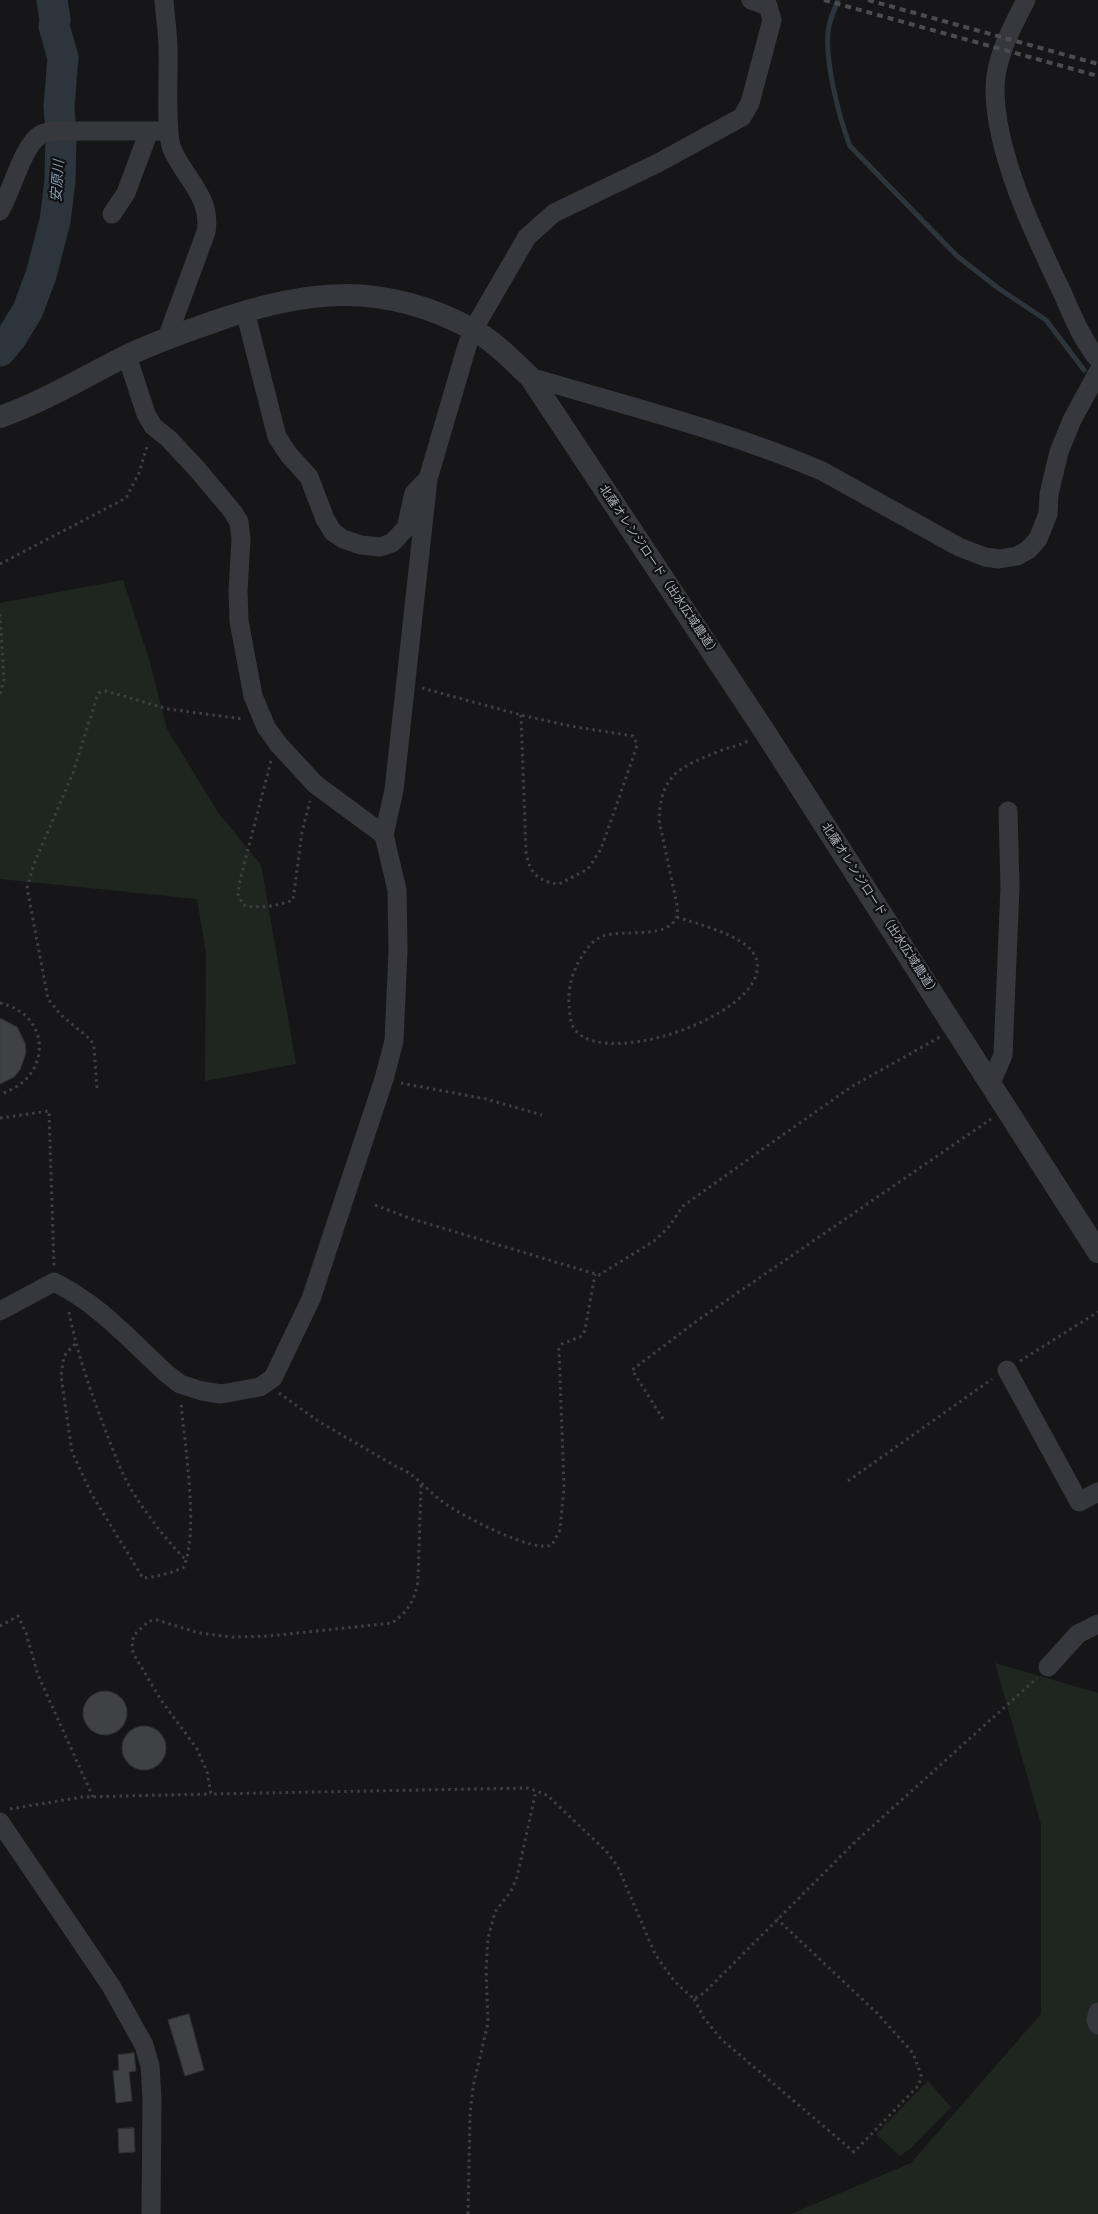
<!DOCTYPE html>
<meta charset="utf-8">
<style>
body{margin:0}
canvas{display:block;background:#161618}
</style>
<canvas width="1098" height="2214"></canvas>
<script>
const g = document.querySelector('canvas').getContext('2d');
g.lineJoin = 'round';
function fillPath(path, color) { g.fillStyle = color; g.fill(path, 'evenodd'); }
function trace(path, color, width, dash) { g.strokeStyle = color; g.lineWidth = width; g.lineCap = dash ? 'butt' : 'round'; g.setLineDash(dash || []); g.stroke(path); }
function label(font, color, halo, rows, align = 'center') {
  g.font = font + ' "PT Sans Narrow","Noto Sans JP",sans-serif'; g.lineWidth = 4.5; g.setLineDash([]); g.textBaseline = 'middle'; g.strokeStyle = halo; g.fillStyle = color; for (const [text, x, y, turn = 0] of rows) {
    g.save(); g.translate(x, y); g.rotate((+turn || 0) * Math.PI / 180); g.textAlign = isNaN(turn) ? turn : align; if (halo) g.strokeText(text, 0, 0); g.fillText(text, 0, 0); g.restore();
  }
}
const green = new Path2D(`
 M123,580L149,659L167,729L217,811L261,865L296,1064L205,1081L206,953L197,899L0,879V603Z
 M995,1663L1098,1693V2214H791L911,2163L1041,2014V1824Z
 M928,2081L951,2107L911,2148L900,2156L876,2134Z`);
const stream = new Path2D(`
 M838,0C835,8 831,17 829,26C823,55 839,118 850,146L957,256L998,288L1046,320L1084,370`);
const river = new Path2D(`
 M0,351L11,338L28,310L41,275L55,221L60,181L61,134L59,106L63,58L54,26L55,20L52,0`);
const building = new Path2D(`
 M0,1018L17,1027L25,1043L26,1053L20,1070L14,1077L0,1084Z
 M83 1713a22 22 0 1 1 44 0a22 22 0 1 1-44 0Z
 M122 1748a22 22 0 1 1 44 0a22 22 0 1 1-44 0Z
 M189,2014L204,2070L185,2076L168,2020Z
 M134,2053L136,2071L129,2072L132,2101L116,2103L113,2071L119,2070L118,2055Z
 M134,2128L135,2152L119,2153L118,2129Z`);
const path = new Path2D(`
 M0,564L126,498L139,473L148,443
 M0,614L4,679L0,695
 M422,688L521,715L570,726L633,736L637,744L636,749L601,849L588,869L559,884C538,882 529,872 526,852L521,715
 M271,761L240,880L238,894L243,905C259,909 278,906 293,900L302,832L310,801
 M677,917C697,924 743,935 754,954C784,1007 611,1071 576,1031C570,1025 570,1014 569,1006C568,990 571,977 578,963C584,952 592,940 603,936C622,929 669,940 677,916C678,913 677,908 677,905L659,820C661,775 678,768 717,752C728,747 739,746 750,740
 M0,1003C53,1015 52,1079 0,1094
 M401,1083L486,1099L542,1115
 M97,1088L94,1048L91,1040L61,1015L48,999L27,888L34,864L73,773L97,697L99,693L106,691L168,709L243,719
 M0,1118L49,1111L54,1266
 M375,1205L412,1219L599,1275L654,1241L668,1228L683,1206L770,1144L851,1087L940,1037
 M69,1312C77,1354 91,1392 106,1432C114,1452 121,1473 132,1491C148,1516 166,1540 186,1560
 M75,1344L64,1356L61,1376L72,1452L92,1495L143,1578C157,1577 170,1573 183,1568C200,1534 184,1442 181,1402
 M1020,1361L1098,1312
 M279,1393L318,1421L397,1467C417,1474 430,1495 449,1506C467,1518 533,1553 552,1545L560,1530L564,1486L559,1349L562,1344L582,1336L585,1330L595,1274
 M663,1419L632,1370L698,1320L991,1119
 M848,1481L992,1379
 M421,1485L418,1582C414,1601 408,1612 392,1623L269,1636L232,1637L199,1633L157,1620L149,1621L134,1635L132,1643L133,1653L161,1700L197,1749L207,1772L211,1794L528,1788L547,1795L606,1851L618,1867L655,1954L675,1982L694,1999L704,1993L856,1841L1037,1678
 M0,1626L18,1616L26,1633L38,1675L93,1797
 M10,1809L82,1797L211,1794
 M694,1999L704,2018L721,2039L854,2152L919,2085L921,2075L913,2053L877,2013L777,1919
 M468,2214L470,2115L473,2087L488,2023L486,1969L488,1938L495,1912L511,1891L517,1877L536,1791`);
const minor = new Path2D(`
 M164,0C165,17 168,33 168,50C169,72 165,132 172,149C185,179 212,197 206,232L167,338
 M1026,0C1012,27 995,58 995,89C995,153 1034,234 1062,292C1072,315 1082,340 1098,359
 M0,211C11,193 23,145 40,135C44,132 51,132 55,131H169
 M112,214L126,193L149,131
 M245,311L277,437L289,455L309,477L325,519L333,532L343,539L361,545L380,547L392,543L406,528L414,493L428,479
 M127,356L146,414L153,426L169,439L197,469L233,512L239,522L241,539L238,591L239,621L253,696L266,727L279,745L315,784L384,835
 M530,377C628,406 728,431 822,471L959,547L985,557L999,559L1017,556L1028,550L1038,539L1048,514L1049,494L1059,452L1072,420L1098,372
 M991,1083L1003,1055L1010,887L1008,811
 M0,1311L54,1282C98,1303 132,1342 167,1374L180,1384L202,1391L221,1394L260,1387L273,1378L311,1299L384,1079L394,1041L398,950L397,890L384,835L394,790L428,479L467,346L473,330L527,237L554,213L658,163L742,117L750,103L772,20L768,6L751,0
 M1007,1370L1079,1502L1098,1492
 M1048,1667L1078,1634L1098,1624
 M0,1822L111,1986L144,2045L150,2066L152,2099L151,2214
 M1098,2012L1096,2020L1098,2025`);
const tertiary = new Path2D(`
 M0,417C43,402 84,377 126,356C154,343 184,332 213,322C306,289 382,281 472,329C494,341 512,360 530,377L765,732L1098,1252`);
const rail = new Path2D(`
 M824,0L1098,76
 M868,0L1098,64`);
const streetNames = [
 ["北薩オレンジロード（出水広域農道）",659,571,56],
 ["北薩オレンジロード（出水広域農道）",880,910,57]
];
const waterNames = [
 ["安原川",58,181,-86]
];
fillPath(green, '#1e261f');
trace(stream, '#2c353c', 5);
trace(river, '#2c353c', 31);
fillPath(building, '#404145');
trace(building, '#303034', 1);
trace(path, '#3d3f44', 3, [2.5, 4]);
trace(minor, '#37383d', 19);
trace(tertiary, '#37383d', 22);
trace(rail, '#4a4c52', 4, [6, 5]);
label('12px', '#a8adb8', '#111113', streetNames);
label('italic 14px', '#7f9bb3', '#111113', waterNames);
</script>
